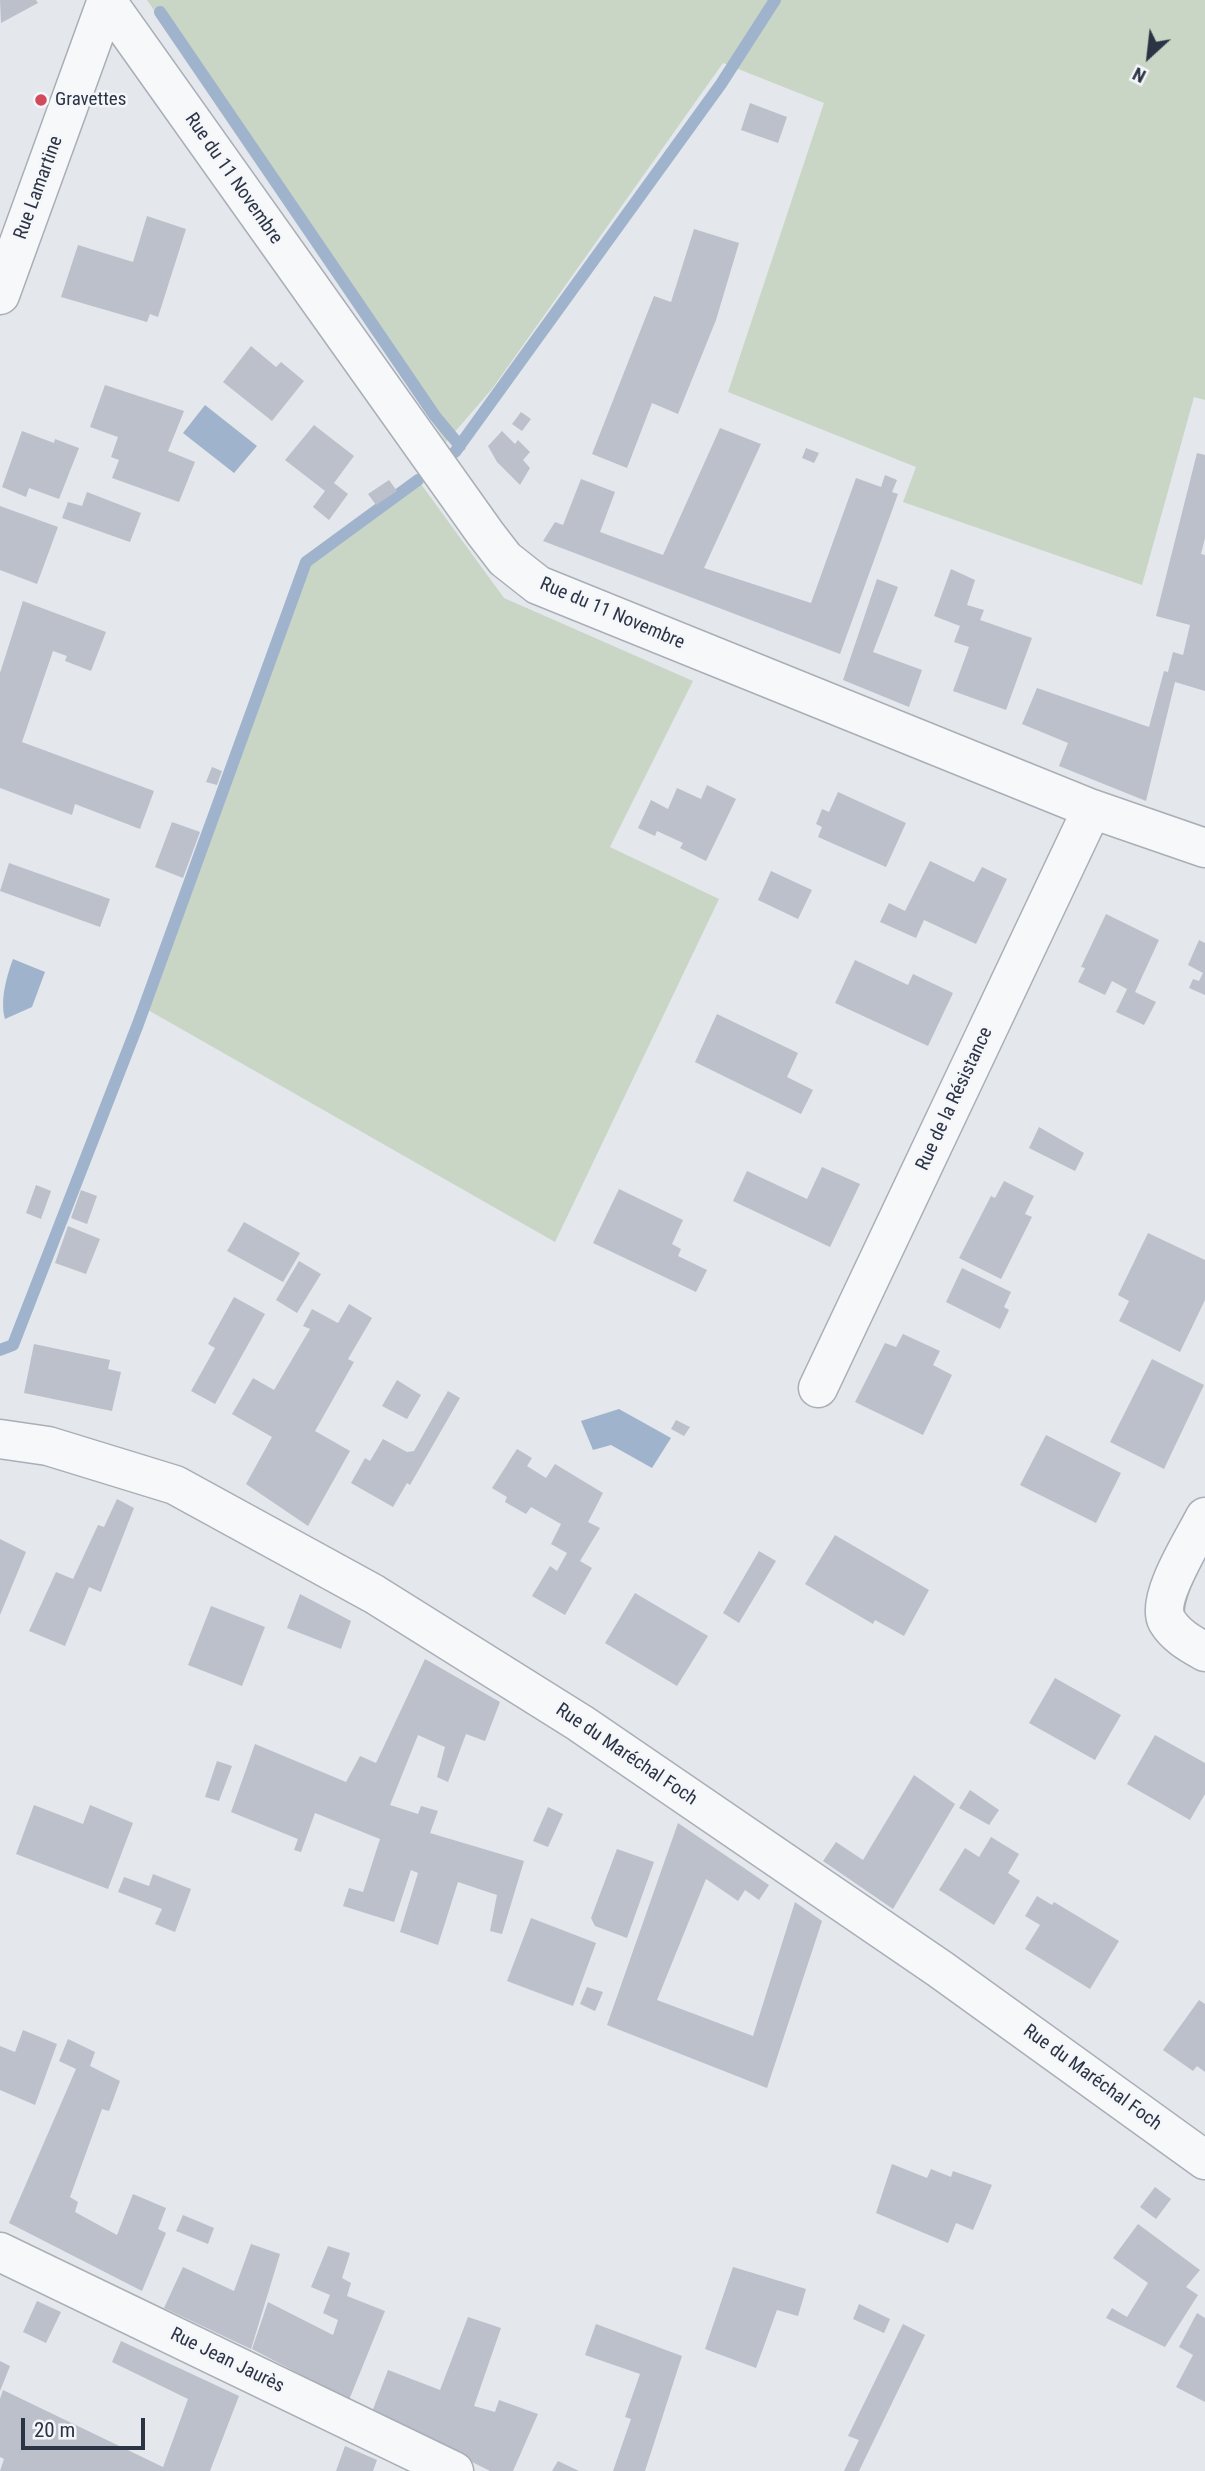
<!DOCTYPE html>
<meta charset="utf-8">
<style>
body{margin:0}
#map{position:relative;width:1205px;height:2471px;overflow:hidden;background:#e4e7ec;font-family:"Roboto Condensed",sans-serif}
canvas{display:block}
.north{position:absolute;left:1114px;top:21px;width:70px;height:70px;-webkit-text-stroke:5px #f4f6f9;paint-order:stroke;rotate:207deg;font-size:19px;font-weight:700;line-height:28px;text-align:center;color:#2b3445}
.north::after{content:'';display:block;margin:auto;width:24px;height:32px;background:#2b3445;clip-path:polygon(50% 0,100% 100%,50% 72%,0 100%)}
.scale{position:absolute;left:21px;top:2418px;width:124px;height:32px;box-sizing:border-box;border:4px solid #2b3445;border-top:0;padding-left:9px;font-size:21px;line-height:24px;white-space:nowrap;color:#2b3445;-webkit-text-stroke:5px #f4f6f9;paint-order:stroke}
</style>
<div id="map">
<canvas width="1205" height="2471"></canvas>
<div class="north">N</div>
<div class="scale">20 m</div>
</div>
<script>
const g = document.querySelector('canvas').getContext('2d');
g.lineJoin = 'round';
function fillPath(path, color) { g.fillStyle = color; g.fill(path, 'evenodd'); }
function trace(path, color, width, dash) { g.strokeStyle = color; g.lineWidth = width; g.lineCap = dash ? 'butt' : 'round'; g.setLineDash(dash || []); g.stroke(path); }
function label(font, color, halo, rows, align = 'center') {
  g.font = font + ' "Roboto Condensed",sans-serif'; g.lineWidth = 5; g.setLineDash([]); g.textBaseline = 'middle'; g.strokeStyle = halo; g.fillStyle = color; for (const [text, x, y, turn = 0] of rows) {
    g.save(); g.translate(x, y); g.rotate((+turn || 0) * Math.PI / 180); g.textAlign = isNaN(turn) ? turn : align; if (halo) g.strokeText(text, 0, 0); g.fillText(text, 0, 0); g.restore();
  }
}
const green = new Path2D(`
 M147,0H1205V400L1194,397L1142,585L903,502L916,467L728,392L824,103L723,63L492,389L446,442Z
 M418,480L504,598L693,681L610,847L719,899L555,1242L148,1010L306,562Z`);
const water = new Path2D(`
 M205,405L257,446L234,473L183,433Z
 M13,959L45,972L32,1007L5,1019C0,1001 6,978 13,959Z
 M619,1409L671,1438L652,1468L611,1445L593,1450L581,1421Z`);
const stream = new Path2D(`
 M160,12L435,416L460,446
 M455,452L721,84L775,0
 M0,1350L13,1345L138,1024L306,562L418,480`);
const building = new Path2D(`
 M0,0H36L38,3L1,23Z
 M750,103L787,117L778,143L741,130Z
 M147,216L186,229L158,317L150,314L147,322L61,297L78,245L133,262Z
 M694,229L739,243L716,320L678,414L652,403L627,468L592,454L654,296L671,302Z
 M251,346L276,367L281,362L304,381L272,421L223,382Z
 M105,385L184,411L168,451L195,462L179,502L112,478L119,460L111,457L118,437L90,427Z
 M521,412L531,419L522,431L512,424Z
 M314,425L354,456L334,483L348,494L329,520L313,507L325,491L285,460Z
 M720,428L761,444L704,568L811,603L856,478L881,487L885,475L897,480L892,492L898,494L840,654L543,541L555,522L563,525L581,479L615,492L600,532L663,555Z
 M22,431L54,443L55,439L79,448L59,499L29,488L26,497L2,487Z
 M502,431L515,444L518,440L530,452L523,460L530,468L520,485L497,462L488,446Z
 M806,448L819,453L814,463L802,458Z
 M1197,453L1205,455V538L1201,554L1205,555V691L1175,682L1146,801L1059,766L1068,743L1022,724L1037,688L1149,727L1164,671L1168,672L1173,652L1183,655L1190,625L1156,616Z
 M389,480L397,491L376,505L368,494Z
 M87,492L141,513L130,542L62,518L68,502L82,506Z
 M0,506L58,527L37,584L0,570Z
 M951,569L975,580L967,605L984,610L980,620L1032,638L1006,710L953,691L969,647L954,642L960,626L934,616Z
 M877,579L898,587L873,652L922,670L909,707L843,680Z
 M23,601L106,632L91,671L65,661L67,656L53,651L22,742L154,791L140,829L75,804L72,815L0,788V673Z
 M212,767L222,771L217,785L206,782Z
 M707,785L736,799L706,861L680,848L683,843L657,831L655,836L638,828L651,800L668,809L677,788L701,799Z
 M838,792L906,823L886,867L818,837L822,827L816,824L822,809L829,812Z
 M172,822L200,832L183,878L155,867Z
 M930,861L974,882L982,867L1007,879L976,944L924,920L916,938L880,922L889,903L905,911Z
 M9,863L110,899L100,927L0,891Z
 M771,871L812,890L798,919L758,900Z
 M1106,914L1159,940L1135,992L1156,1002L1144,1025L1116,1012L1127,989L1112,981L1105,995L1078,982L1085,968L1081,967Z
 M1199,940L1205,943V995L1189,988L1193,979L1199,981L1203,973L1188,965Z
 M855,960L908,985L913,974L953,993L928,1046L835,1003Z
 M717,1014L798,1053L787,1077L813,1090L801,1114L695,1062Z
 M1039,1127L1084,1153L1075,1171L1029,1148Z
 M822,1167L860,1184L830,1247L733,1201L747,1171L807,1199Z
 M1004,1181L1034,1196L1025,1214L1032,1217L1001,1279L959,1258L991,1196L995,1198Z
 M36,1185L51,1191L41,1219L26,1213Z
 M619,1189L683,1220L672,1244L681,1249L678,1256L707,1270L696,1292L593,1243Z
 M81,1190L97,1196L87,1224L71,1218Z
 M244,1222L300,1253L283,1282L227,1251Z
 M68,1226L100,1239L86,1274L55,1263Z
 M1148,1233L1205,1260V1300L1180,1352L1119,1321L1129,1301L1118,1295Z
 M299,1261L321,1274L297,1313L276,1300Z
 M962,1268L1011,1292L1004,1307L1009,1310L1000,1329L946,1302Z
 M234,1297L265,1314L215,1404L191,1391L215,1348L208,1344Z
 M349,1304L372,1318L348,1359L354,1362L315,1431L350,1451L308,1526L246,1484L272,1437L232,1414L253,1378L274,1390L310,1329L303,1326L312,1309L338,1323Z
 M903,1334L940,1351L933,1365L952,1375L923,1435L855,1402L885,1343L896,1347Z
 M34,1344L110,1360L108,1369L121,1372L112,1411L24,1393Z
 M1152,1359L1204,1385L1164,1469L1110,1442Z
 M397,1380L421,1395L407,1419L382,1406Z
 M448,1391L460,1398L410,1485L407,1483L393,1507L351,1483L365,1458L370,1461L383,1439L407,1452L414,1451Z
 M676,1420L690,1427L684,1436L671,1429Z
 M1046,1435L1121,1473L1096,1523L1020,1485Z
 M517,1449L532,1458L527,1466L546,1478L555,1464L603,1493L588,1522L600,1528L580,1561L592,1568L565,1615L532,1596L550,1566L557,1571L567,1553L551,1544L561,1524L531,1507L526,1514L505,1502L507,1497L492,1488Z
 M117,1499L134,1508L101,1592L89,1587L65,1646L29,1631L56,1572L73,1579L98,1525L104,1527Z
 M835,1535L929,1590L904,1636L875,1620L873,1624L805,1584Z
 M0,1539L26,1552L0,1615Z
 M759,1551L776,1561L739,1623L723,1613Z
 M635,1593L708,1636L677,1686L605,1643Z
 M300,1594L351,1621L341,1649L287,1628Z
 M211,1606L265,1627L242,1686L188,1665Z
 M425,1659L500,1702L485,1741L466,1734L448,1782L437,1777L445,1747L418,1735L390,1805L418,1814L421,1806L438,1811L430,1833L524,1861L502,1934L490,1931L497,1895L458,1882L438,1945L400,1932L418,1873L411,1870L394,1922L343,1906L349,1888L363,1892L380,1839L315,1813L301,1852L294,1850L298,1839L231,1812L255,1744L346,1782L360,1756L376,1763Z
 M1055,1678L1121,1715L1095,1760L1029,1723Z
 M1155,1735L1205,1763V1794L1190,1820L1127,1784Z
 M217,1761L232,1766L219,1801L205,1797Z
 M914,1775L955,1804L893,1909L823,1861L836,1842L863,1860Z
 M970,1790L999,1810L989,1825L959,1808Z
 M34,1805L83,1824L90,1805L133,1823L108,1889L16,1854Z
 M548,1807L563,1814L548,1847L533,1841Z
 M678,1823L769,1885L759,1900L745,1890L738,1901L706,1879L657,2000L753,2036L795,1902L822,1921L767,2088L607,2025Z
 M991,1837L1019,1854L1008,1873L1020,1881L994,1925L939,1890L965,1848L979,1857Z
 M617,1849L654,1862L627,1938L595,1926L591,1918Z
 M153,1874L191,1889L175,1932L155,1924L162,1909L118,1892L124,1877L149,1886Z
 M1037,1896L1052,1905L1054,1902L1119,1941L1090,1989L1025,1949L1040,1925L1025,1916Z
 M531,1918L596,1943L573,2006L507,1981Z
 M587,1987L603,1992L595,2011L580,2004Z
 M1199,2000L1205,2004V2072L1197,2066L1193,2071L1163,2050Z
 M23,2030L57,2044L35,2105L0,2090V2046L15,2052Z
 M68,2039L95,2052L90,2066L120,2081L109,2111L102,2109L70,2197L78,2202L75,2212L117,2235L133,2194L166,2208L158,2229L166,2233L142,2291L9,2223L76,2069L59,2061Z
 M892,2164L927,2178L931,2169L951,2177L953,2171L992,2185L973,2230L956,2223L948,2243L876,2213Z
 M1155,2187L1171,2199L1156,2219L1140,2207Z
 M183,2215L214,2228L208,2244L176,2231Z
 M1138,2224L1200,2270L1186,2287L1198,2295L1165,2347L1106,2318L1112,2308L1127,2317L1148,2283L1113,2258Z
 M251,2244L280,2254L251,2349L164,2308L183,2267L234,2291Z
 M328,2246L350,2253L342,2278L351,2283L347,2296L385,2311L349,2400L252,2349L268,2302L333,2335L338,2320L323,2313L330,2295L311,2287Z
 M733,2267L806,2289L798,2316L777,2310L756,2368L705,2349Z
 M37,2301L61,2312L46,2343L23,2332Z
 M859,2304L890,2319L884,2333L853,2319Z
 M1197,2313L1205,2318V2402L1176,2387L1193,2355L1179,2347Z
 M468,2317L501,2328L474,2406L495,2412L499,2400L538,2414L513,2471H490L372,2412L388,2370L440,2390Z
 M596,2324L682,2356L645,2471H613L631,2419L625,2417L640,2374L585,2355Z
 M903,2324L925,2335L859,2471H844L859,2440L848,2436Z
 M121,2341L239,2396L210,2471H0L4,2459L0,2457V2399L3,2390L163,2467L188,2399L112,2362Z
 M0,2361L10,2366L0,2391Z
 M345,2446L377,2460L373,2471H336Z
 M558,2461L579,2471H552Z`);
const minor = new Path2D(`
 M106,0L485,533L505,559L538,585L1092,809L1205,848
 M0,295L107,0
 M818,1388L1092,809
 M0,1439L48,1446L175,1485L374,1594L580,1723L940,1969L1205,2160
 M1205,1517C1194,1539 1155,1599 1167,1621C1176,1636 1191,1644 1205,1652
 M0,2252L454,2471`);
const markers = [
 [41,100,7,"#d1495b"]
];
const poiNames = [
 ["Gravettes",55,100]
];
const streetNames = [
 ["Rue du 11 Novembre",233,179,55],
 ["Rue Lamartine",39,188,-70],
 ["Rue du 11 Novembre",612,614,23],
 ["Rue de la Résistance",955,1099,-65],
 ["Rue du Maréchal Foch",626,1755,34],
 ["Rue du Maréchal Foch",1092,2078,36],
 ["Rue Jean Jaurès",227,2361,26]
];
fillPath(green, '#c9d6c5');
fillPath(water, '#9fb4cc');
trace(stream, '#9fb4cc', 12);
fillPath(building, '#bbc0ca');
trace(minor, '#a9aeb7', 41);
trace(minor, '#f7f8fa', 38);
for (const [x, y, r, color] of markers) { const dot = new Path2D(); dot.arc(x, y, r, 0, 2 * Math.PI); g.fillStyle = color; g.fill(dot); trace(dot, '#f4f6f9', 2.5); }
label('19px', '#2b3445', '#f4f6f9', poiNames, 'left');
label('19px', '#2b3445', '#f4f6f9', streetNames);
</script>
